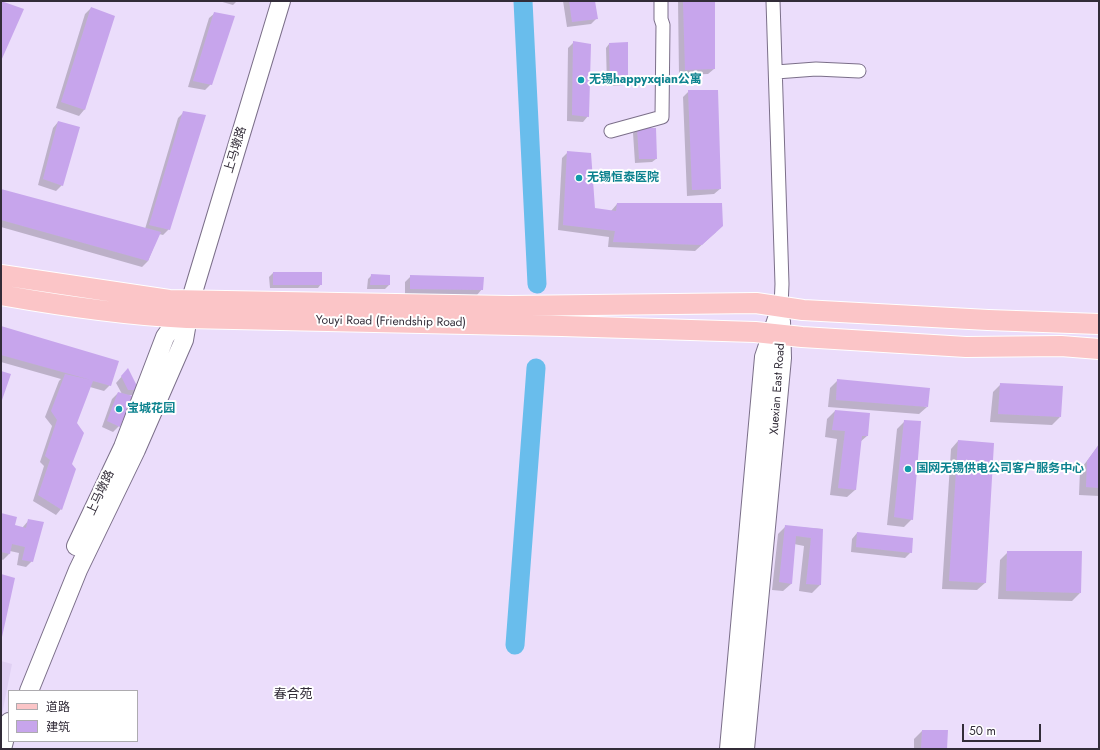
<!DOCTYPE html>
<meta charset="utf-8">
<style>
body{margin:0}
#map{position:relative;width:1100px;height:750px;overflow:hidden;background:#ebddfb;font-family:Jost,"Noto Sans SC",sans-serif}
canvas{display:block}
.frame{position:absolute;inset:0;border:2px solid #322c38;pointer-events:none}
.legend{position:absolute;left:8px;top:690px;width:130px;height:52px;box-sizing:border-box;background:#fff;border:1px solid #adabaf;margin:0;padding:5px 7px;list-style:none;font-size:12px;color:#322c38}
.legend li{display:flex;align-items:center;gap:8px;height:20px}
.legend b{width:20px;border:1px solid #adabaf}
.scale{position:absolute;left:962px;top:724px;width:79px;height:18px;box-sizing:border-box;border:2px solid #322c38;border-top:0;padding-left:5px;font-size:12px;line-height:14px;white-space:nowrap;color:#322c38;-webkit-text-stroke:3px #fff;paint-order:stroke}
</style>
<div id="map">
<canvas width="1100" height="750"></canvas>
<div class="frame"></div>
<ul class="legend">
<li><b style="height:5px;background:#fbc5c7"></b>道路</li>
<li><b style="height:11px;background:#c7a5ec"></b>建筑</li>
</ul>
<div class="scale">50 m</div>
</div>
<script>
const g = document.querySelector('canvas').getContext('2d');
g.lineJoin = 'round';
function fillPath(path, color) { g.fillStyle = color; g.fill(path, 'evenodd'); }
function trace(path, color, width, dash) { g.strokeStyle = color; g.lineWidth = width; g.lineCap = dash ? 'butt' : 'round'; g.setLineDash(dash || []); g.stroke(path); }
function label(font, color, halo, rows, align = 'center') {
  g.font = font + ' Jost,"Noto Sans SC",sans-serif'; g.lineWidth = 4; g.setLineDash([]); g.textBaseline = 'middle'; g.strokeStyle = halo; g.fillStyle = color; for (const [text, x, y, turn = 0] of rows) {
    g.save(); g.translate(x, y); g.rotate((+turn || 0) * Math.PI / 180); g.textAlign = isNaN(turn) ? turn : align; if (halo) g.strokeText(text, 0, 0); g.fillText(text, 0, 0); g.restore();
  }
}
const built = new Path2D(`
 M1,661L12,664L1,719Z`);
const shadow = new Path2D(`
 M219,1H237L233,5Z
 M563,1H594L597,18L591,24L567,27Z
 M678,1H714V69L708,74L679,75Z
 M91,8L84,110L79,116L56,108L85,14Z
 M215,13L211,84L205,90L188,87L209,18Z
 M573,43L588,116L583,122L567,121L568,48Z
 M609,44L627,81L624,85L607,86L606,48Z
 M689,91L720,189L714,194L687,196L683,97Z
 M184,112L169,229L163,235L159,234L148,261L142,267L1,227V190L145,229L178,118Z
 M58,122L62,185L56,191L38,185L53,128Z
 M637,129L656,159L652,162L635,163L633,133Z
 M568,152L594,209L611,211L617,204L716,232L695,251L608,247L609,237L558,230L562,158Z
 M273,273L321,284L318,288H270L269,277Z
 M371,276H389V285L385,289H367L368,279Z
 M411,276L482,289L477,295L405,294V282Z
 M1,327L110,385L104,391L90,387L76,423L71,464L61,509L56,515L33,501L44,466L40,462L52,426L45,417L59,381L61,379L1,362Z
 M123,375L138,389L133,395H127L119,426L113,432L102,427L112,399L118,393L122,394L116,383Z
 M838,380L927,407L919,414L828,407L830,388Z
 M1001,384L1060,417L1052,425L990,422L993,392Z
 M835,411L867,436L860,442L855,490L847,497L830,495L837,439L825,437L827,419Z
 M905,421L912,519L904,527L887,525L897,429Z
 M958,441L985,583L977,590L942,589L951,449Z
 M1099,445V496L1079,495L1080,470Z
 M1,514L14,526L22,528L29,520L32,561L26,567L17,565L19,553L10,551L9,554L3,560L1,559Z
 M786,526L822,529L820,585L812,593L799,591L804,546L794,544L791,584L783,591L772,590L778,534Z
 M857,533L911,552L905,558L851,552L852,539Z
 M1008,552L1080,593L1072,601L998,599L1000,560Z
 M1099,565V602H1098Z
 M922,731H947L946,749H914V739Z`);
const river = new Path2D(`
 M523,1L537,284
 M515,645L536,368`);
const building = new Path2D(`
 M1,1L24,9L1,61Z
 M569,1H595L598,19L572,22Z
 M683,1H715V69L685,70Z
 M91,7L115,16L85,110L61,102Z
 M214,12L235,16L212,85L193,81Z
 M573,41L591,44L589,117L572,115Z
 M628,42V82L610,83L609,43Z
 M688,90H718L721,189L692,190Z
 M183,111L206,115L170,230L149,225Z
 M58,121L80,127L63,186L43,179Z
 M637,128H656L657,159H639Z
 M567,151L591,153L595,208L616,211L617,203H722L723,226L702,245L613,242L615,231L563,225Z
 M1,189L161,232L148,261L1,220Z
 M273,272H322V285H273Z
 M371,274L390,275V285H370Z
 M410,275L484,277L483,290L410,289Z
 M1,326L119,361L111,386L93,381L77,423L84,433L72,464L76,469L62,510L38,495L50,460L45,456L57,420L51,411L65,374L91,380L1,355Z
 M128,368L139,390H128L121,376Z
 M1,371L11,374L1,403Z
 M837,379L930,388L928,407L836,400Z
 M1000,383L1063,386L1061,417L998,414Z
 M118,392L133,396L120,427L107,421Z
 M835,410L870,413L868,436H862L856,490L838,488L845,431L832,430Z
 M904,420L921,421L913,520L894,517Z
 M958,440L994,443L986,583L949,581Z
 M1099,444V488L1086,487L1087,461Z
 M1,513L17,517L15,525L26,528L28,519L44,522L33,562L22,560L25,547L12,544L10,554L1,552Z
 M785,525L823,529L821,585L806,584L811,538L796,536L792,584L779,582Z
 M857,532L913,538L912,553L856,547Z
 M1007,551H1082L1081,593L1006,591Z
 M1,574L15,578L2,637H1Z
 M922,730H948L947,749H921Z`);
const street = new Path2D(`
 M773,1L782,284L781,307
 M776,72L816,69L859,71
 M611,131L662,117L663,25L661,19V1`);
const secondary = new Path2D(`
 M76,546L123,447L165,337L186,307
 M29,691L78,570L136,450L184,340L191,299L281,1
 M2,749L9,722
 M729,749L764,357L781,307
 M745,749L782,358L781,321`);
const primary = new Path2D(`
 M1,275L169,300L509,306L756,303L803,310L988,320L1099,324
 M1,295C63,306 125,315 187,318L562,326L755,332L802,337L966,347L1061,346L1099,349`);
const markers = [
 [581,80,4,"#0f9aa8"],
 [579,178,4,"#0f9aa8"],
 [119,409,4,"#0f9aa8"],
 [908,469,4,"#0f9aa8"]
];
const cultureNames = [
 ["无锡happyxqian公寓",589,80],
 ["无锡恒泰医院",587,178],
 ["宝城花园",127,409],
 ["国网无锡供电公司客户服务中心",916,469]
];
const streetNames = [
 ["上马墩路",236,150,-73],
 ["Youyi Road (Friendship Road)",391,322,1],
 ["Xuexian East Road",778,389,-86],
 ["上马墩路",101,493,-65]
];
const neighbourhoodNames = [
 ["春合苑",293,695]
];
fillPath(built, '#e0d0f3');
fillPath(shadow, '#0003');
trace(river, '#69bdec', 19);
fillPath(building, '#c7a5ec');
trace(street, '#7b6f89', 15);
trace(secondary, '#7b6f89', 20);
trace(primary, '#fff', 22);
trace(street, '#fff', 13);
trace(secondary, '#fff', 18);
trace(primary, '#fbc5c7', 20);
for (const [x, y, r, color] of markers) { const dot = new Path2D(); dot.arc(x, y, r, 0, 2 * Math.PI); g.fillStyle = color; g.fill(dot); trace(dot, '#fff', 1.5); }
label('bold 12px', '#0d838f', '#fff', cultureNames, 'left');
label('12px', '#322c38', '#fff', streetNames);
label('13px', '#322c38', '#fff', neighbourhoodNames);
</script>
